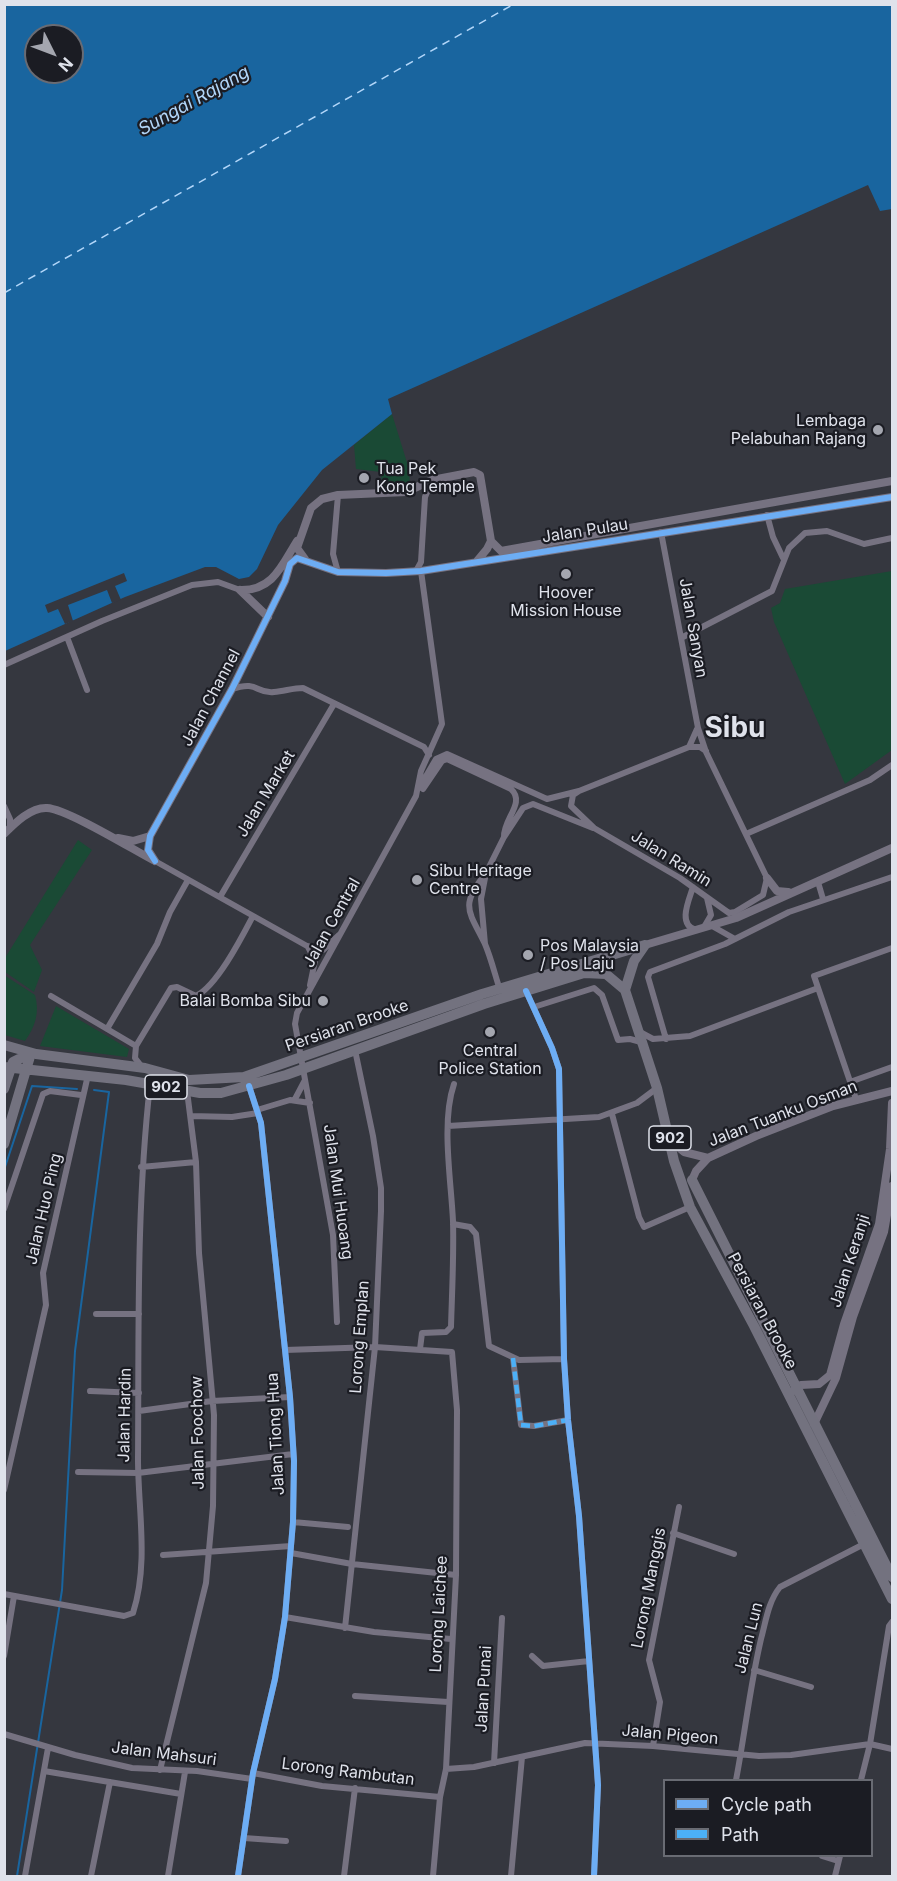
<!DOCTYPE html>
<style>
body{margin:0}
#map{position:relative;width:897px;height:1881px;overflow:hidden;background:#35373f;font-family:Inter,sans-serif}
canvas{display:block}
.frame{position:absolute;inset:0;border:6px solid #dfe2eb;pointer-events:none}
.legend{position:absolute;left:663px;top:1779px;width:210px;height:78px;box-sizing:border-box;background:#1b1c23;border:2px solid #696b73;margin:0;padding:8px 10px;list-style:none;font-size:18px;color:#dfe2eb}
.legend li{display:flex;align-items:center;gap:12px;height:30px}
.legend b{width:30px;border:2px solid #696b73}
.north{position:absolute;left:24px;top:24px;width:60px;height:60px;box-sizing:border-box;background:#1b1c23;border:2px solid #696b73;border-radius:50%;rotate:132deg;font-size:16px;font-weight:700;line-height:24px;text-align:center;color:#dfe2eb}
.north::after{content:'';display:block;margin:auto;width:21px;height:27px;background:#a4a6af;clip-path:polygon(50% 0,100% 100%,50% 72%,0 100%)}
</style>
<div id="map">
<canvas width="897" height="1881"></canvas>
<div class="frame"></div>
<ul class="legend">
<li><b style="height:8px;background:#6dadf4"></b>Cycle path</li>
<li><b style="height:8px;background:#4cb0f7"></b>Path</li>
</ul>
<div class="north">N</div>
</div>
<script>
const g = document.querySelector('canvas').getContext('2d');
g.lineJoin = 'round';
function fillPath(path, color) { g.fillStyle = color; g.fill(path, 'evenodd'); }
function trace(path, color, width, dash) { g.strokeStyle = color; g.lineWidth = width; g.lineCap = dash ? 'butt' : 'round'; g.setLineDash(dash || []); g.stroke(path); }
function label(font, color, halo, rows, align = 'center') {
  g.font = font + ' Inter,sans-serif'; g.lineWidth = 4.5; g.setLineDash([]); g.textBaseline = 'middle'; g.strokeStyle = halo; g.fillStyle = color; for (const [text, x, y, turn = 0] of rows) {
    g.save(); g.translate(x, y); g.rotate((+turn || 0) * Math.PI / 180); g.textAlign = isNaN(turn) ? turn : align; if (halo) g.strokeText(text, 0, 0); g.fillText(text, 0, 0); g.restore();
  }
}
const green = new Path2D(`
 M392,414L409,469L410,487H382L381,472L356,469L354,445Z
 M892,571V750L845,784L774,622L771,608L780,603L785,589Z
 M78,840L92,850L30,945L42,970L34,992L5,972V958Z
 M4,975L35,995C40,1013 35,1027 25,1041L5,1035Z
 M56,1006L129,1049L127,1057L40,1046Z`);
const water = new Path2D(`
 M5,5H892V209L880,211L868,185L388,399L392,414L322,470L278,525L257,569L249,577L239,579L216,567H205L125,597L5,651ZM36,36H72V72H36Z`);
const pier = new Path2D(`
 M124,573L127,581L115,586L121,600L112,603L107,590L68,605L73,621L65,624L58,609L48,613L45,605Z`);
const stream = new Path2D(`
 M4,1170L32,1086L77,1089
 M17,1876L62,1590L75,1351L109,1092L94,1090`);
const ferry = new Path2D(`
 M4,293L514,4`);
const minor = new Path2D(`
 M767,515L773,537L783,558
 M416,571L421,562L425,497L432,480
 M338,572L333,554L338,495
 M67,637L87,690
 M681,638L772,591L789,548L805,533L827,531L864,544L892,538
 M4,665L102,621L192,585L218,582L240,590
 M232,689C259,680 255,694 274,692C285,691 293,688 303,688L424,747L429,755
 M689,747L697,729
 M419,788L436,759L447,754L547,799L579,791L689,747H700L706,751
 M423,789L442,761L447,759L511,789C526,803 503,819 504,837
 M579,791L573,795L571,806L594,828L680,878L729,913L735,912L763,895L767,878L706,752L698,728L661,532
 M4,806L10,819V828
 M746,834L870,780L892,765
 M155,861L307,946L323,950L339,935
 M484,876C459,906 470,913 485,944C491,958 495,975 500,990
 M818,882L823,899
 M693,887C689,900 677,925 696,930
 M220,897L334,704
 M712,926L735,939
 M704,927L711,915L707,898
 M485,944L481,899L486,873L504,837L523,808L533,804L593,828
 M308,947L315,961L310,985
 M526,991L552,1048L559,1069L564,1359L568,1420L579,1516L598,1785L594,1876
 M51,996L136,1046
 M534,1007L594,988L602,995L618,1040L630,1039L641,1042
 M107,1029L157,944L170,912L188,880
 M638,1031L653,1039L690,1036L818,988
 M666,1039L648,977L650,972L725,944L789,912L892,877
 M142,1067L135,1058L136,1046L171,988L177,987L196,996C217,986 242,937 253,916
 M850,1082L892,1067
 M295,1099L305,1080
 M856,1099L814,976L892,948
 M257,1110L290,1100L310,1103
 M612,1114L639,1217L644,1227L690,1207
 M191,1116L232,1117L258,1113
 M448,1126L599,1117L637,1103L657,1088
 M141,1167L196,1162
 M4,1209L43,1094L50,1091L81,1095
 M453,1224L470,1227L476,1234L489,1346L519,1360L564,1359
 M96,1314H139
 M337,1322L333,1235L295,1024L297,1013L416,796L421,771L442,724L421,571
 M420,1349L422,1333L446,1332L451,1327C452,1291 454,1256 453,1221C451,1179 441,1122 454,1084
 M285,1350L375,1347L452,1352L457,1410L456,1575L446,1769L440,1797L433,1876
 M513,1358L521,1425L534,1426L568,1420
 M90,1391L139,1393
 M139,1411L212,1401L290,1397
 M78,1472L138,1473L293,1454
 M4,1490L46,1305L43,1273L88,1075
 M293,1522L348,1527
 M673,1533L734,1554
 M291,1553L352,1564L456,1575
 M163,1555L291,1546
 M4,1594L124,1616L133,1613C149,1563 138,1510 138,1459C139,1334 136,1209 150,1085
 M285,1617L374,1632L451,1639
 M345,1628L375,1347L381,1211V1188L373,1136L355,1050
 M4,1656L14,1596
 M532,1656L543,1666L589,1661
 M754,1670L811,1687
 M355,1696L448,1702
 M4,1734L75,1755L132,1768L197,1771L252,1779
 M653,1746L660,1702L649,1660L679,1507
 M494,1763L502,1618
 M446,1769L474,1767L585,1743L653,1746L759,1756L791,1755L870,1744L892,1749
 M160,1770L206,1583L213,1506L214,1415L199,1253L196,1162L187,1091
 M44,1771L181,1794
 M253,1773L322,1786L440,1797
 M736,1780C745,1733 750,1686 761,1639C766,1621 768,1602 780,1587L864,1544
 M861,1780L870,1744L889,1626L892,1622
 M244,1838L286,1841
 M822,1856L838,1861
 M25,1876L48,1748
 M91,1876L110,1782
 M168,1876L185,1772
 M238,1876L253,1773L275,1679L285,1617L293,1522L294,1461L290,1397L261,1123L249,1086
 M344,1876L355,1788
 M511,1876L522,1757
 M835,1876L840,1856`);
const tertiary = new Path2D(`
 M305,559L297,548L311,508L322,499L338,495L406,492L432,480L474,472L480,475L491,541L501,551L892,481
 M477,561L487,549L491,541
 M240,590C273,591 282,565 297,541
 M240,590L268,617
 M4,834C15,823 31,807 47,808C67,809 132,849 153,860
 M118,838L133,841L150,836
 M155,861L148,850L150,836L232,689L285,581L290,564L297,558L338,572L386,573L421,571L892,497
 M767,878L777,891L788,892
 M645,945L736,918L892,848
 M670,1140L684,1152L708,1158L756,1136L833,1106L892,1091
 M692,1180L696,1171L708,1158
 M793,1391L801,1385L819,1384L830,1375L844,1324L879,1224L890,1149L892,1103
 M814,1424L836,1378L853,1317L884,1232L892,1186`);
const primary = new Path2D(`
 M625,990L634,961L645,945
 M4,1045L36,1054L145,1068L189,1080L244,1077L482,994L645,945
 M4,1067L126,1080L200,1093H221L286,1075L484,1004L584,973L606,974L625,990L657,1088L674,1161L690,1207L754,1326L892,1599
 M4,1089L13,1062L31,1053
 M4,1144L31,1053
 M692,1180L892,1577`);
const quiet = new Path2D(`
 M513,1358L521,1425L534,1426L568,1420`);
const cycleway = new Path2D(`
 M155,861L148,850L150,836L232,689L285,581L290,564L297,558L338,572L386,573L421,571L892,497
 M526,991L552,1048L559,1069L564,1359L568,1420L579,1516L598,1785L594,1876
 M238,1876L253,1773L275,1679L285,1617L293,1522L294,1461L290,1397L261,1123L249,1086`);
const markers = [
 [878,430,6,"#a4a6af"],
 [364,478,6,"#a4a6af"],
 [566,574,6,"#a4a6af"],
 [417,880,6,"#a4a6af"],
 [528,955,6,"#a4a6af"],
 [323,1001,6,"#a4a6af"],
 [490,1032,6,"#a4a6af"]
];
const shields = [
 [166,1087,42],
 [670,1138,42]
];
const shieldNames = [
 ["902",166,1087],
 ["902",670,1138]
];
const poiNames = [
 ["Lembaga",866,421,"right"],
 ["Pelabuhan Rajang",866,439,"right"],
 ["Tua Pek",376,469],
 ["Kong Temple",376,487],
 ["Hoover",566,593,"center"],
 ["Mission House",566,611,"center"],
 ["Sibu Heritage",429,871],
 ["Centre",429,889],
 ["Pos Malaysia",540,946],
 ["/ Pos Laju",540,964],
 ["Balai Bomba Sibu",311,1001,"right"],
 ["Central",490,1051,"center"],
 ["Police Station",490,1069,"center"]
];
const streetNames = [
 ["Jalan Pulau",585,531,-9],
 ["Jalan Sanyan",693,628,80],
 ["Jalan Channel",211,698,-62],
 ["Jalan Market",266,794,-59],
 ["Jalan Ramin",671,859,32],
 ["Jalan Central",332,923,-61],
 ["Persiaran Brooke",347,1026,-19],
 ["Jalan Tuanku Osman",783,1114,-21],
 ["Jalan Mui Huoang",338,1192,82],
 ["Jalan Huo Ping",44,1209,-77],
 ["Jalan Keranji",850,1261,-72],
 ["Persiaran Brooke",762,1311,62],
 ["Lorong Emplan",360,1337,-86],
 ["Jalan Hardin",125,1415,-89],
 ["Jalan Foochow",198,1433,-91],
 ["Jalan Tiong Hua",276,1434,-93],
 ["Lorong Manggis",649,1588,-79],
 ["Lorong Laichee",439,1614,-87],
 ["Jalan Lun",749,1638,-76],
 ["Jalan Punai",484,1689,-87],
 ["Jalan Pigeon",670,1735,5],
 ["Jalan Mahsuri",164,1754,7],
 ["Lorong Rambutan",348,1772,7]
];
const waterNames = [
 ["Sungai Rajang",194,101,-29]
];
const townNames = [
 ["Sibu",735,729]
];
fillPath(green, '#1a4a35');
fillPath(water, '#19659f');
fillPath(pier, '#35373f');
trace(stream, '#19659f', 2);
trace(ferry, '#b2d6f9', 1.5, [8, 6]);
trace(minor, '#767281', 6);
trace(tertiary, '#767281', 8);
trace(primary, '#73727f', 10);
trace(quiet, '#4cb0f7', 4.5, [9, 4.5]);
trace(cycleway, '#6dadf4', 6);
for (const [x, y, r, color] of markers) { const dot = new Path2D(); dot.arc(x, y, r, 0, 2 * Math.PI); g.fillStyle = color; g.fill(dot); trace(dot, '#1b1c23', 2); }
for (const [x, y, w] of shields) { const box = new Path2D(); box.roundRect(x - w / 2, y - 12, w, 24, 4.5); g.fillStyle = '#1b1c23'; g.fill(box); trace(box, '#dfe2eb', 1.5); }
label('bold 15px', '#dfe2eb', null, shieldNames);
label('16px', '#dfe2eb', '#1b1c23', poiNames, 'left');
label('16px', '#dfe2eb', '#1b1c23', streetNames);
label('italic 18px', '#b2d6f9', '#1b1c23', waterNames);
label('bold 28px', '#dfe2eb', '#1b1c23', townNames);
</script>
